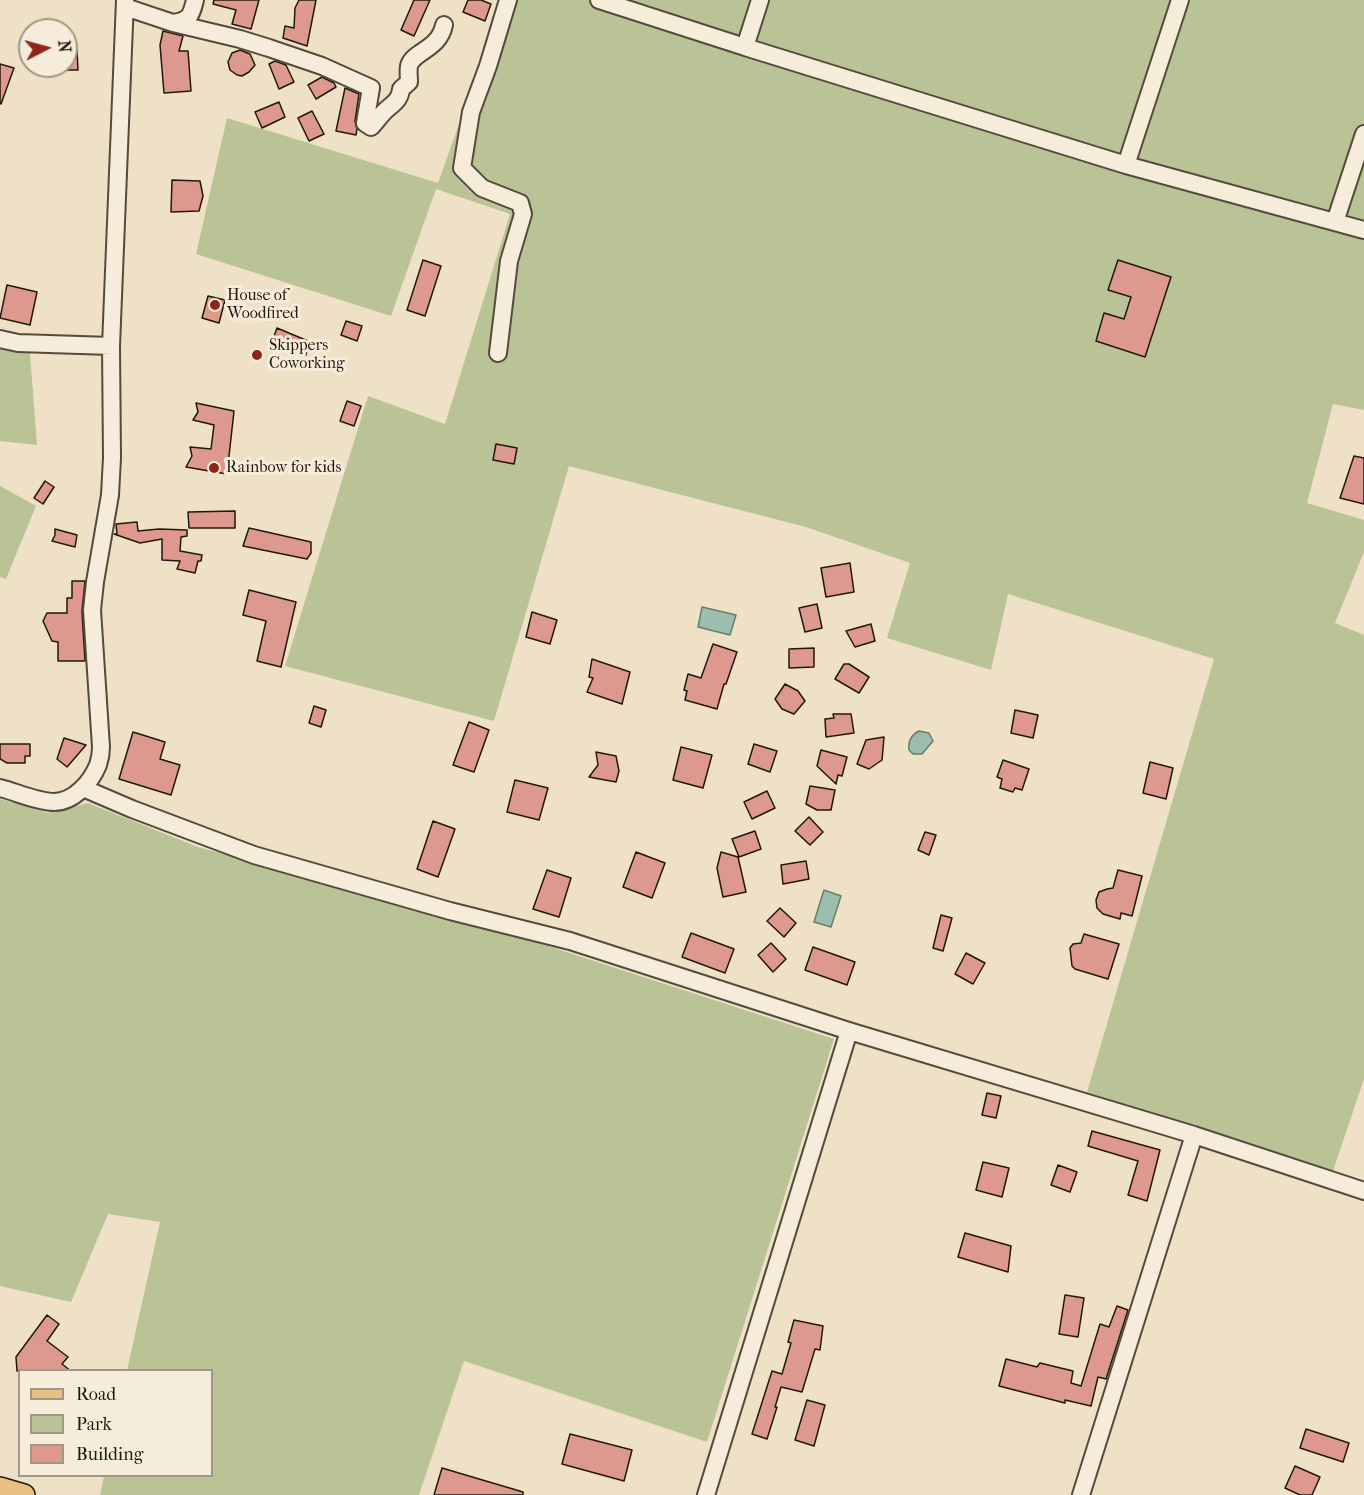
<!DOCTYPE html>
<style>
body{margin:0}
#map{position:relative;width:1364px;height:1495px;overflow:hidden;background:#efe1c5;font-family:"IM FELL French Canon",serif}
canvas{display:block}
.legend{position:absolute;left:18px;top:1369px;width:195px;height:108px;box-sizing:border-box;background:#f5ecd9;border:2px solid #a19788;margin:0;padding:8px 10px;list-style:none;font-size:18px;color:#22170e}
.legend li{display:flex;align-items:center;gap:12px;height:30px}
.legend b{width:30px;border:2px solid #a19788}
.north{position:absolute;left:18px;top:18px;width:60px;height:60px;box-sizing:border-box;background:#f5ecd9;border:2px solid #a19788;border-radius:50%;rotate:84deg;font-size:16px;font-weight:700;line-height:24px;text-align:center;color:#22170e}
.north::after{content:'';display:block;margin:auto;width:21px;height:27px;background:#8f2418;clip-path:polygon(50% 0,100% 100%,50% 72%,0 100%)}
</style>
<div id="map">
<canvas width="1364" height="1495"></canvas>
<ul class="legend">
<li><b style="height:8px;background:#e8c082"></b>Road</li>
<li><b style="height:16px;background:#b9c395"></b>Park</li>
<li><b style="height:16px;background:#dd998e"></b>Building</li>
</ul>
<div class="north">N</div>
</div>
<script>
const g = document.querySelector('canvas').getContext('2d');
g.lineJoin = 'round';
function fillPath(path, color) { g.fillStyle = color; g.fill(path, 'evenodd'); }
function trace(path, color, width, dash) { g.strokeStyle = color; g.lineWidth = width; g.lineCap = dash ? 'butt' : 'round'; g.setLineDash(dash || []); g.stroke(path); }
function label(font, color, halo, rows, align = 'center') {
  g.font = font + ' "IM FELL French Canon",serif'; g.lineWidth = 6; g.setLineDash([]); g.textBaseline = 'middle'; g.strokeStyle = halo; g.fillStyle = color; for (const [text, x, y, turn = 0] of rows) {
    g.save(); g.translate(x, y); g.rotate((+turn || 0) * Math.PI / 180); g.textAlign = isNaN(turn) ? turn : align; if (halo) g.strokeText(text, 0, 0); g.fillText(text, 0, 0); g.restore();
  }
}
const green = new Path2D(`
 M503,0H1364V410L1333,404L1307,503L1364,520V552L1335,623L1364,635V1079L1333,1171L1087,1092L1214,659L1008,594L991,670L887,638L910,563L806,527L569,466L494,721L285,666L368,396L445,424L510,214L436,189L391,316L196,254L227,118L438,183Z
 M29,341L37,445L0,441V342Z
 M0,486L36,506L6,579L0,577Z
 M0,799L48,813L88,803L198,847L505,932L834,1039L707,1442L464,1361L419,1495H100L104,1476H212V1370H127L160,1222L108,1214L71,1302L0,1286Z`);
const water = new Path2D(`
 M702,607L736,615L730,635L698,627Z
 M919,731L929,733L933,741L922,754H913L909,750C908,741 911,735 919,731Z
 M824,890L841,896L831,927L814,922Z`);
const building = new Path2D(`
 M214,0H259L251,29L232,24L236,10L213,4Z
 M299,0H316L307,46L283,38L285,26L294,28L295,8Z
 M414,0H430L414,36L401,30Z
 M468,0H481L491,4L485,21L463,12Z
 M163,31L183,36L179,51H188L191,91L164,93L160,45Z
 M77,50L78,70H66V51Z
 M240,50L250,54L255,65L249,72L242,76L237,75L230,70L228,62L232,53Z
 M275,61L286,65L294,82L279,89L269,64Z
 M0,64L14,68L1,104L0,103Z
 M322,77L334,83L336,87L316,99L308,85Z
 M345,88L359,94L355,121L357,129L356,135L336,131Z
 M279,102L285,117L262,128L255,112Z
 M312,111L324,134L309,141L298,118Z
 M172,180L200,181L203,196L199,211L171,212Z
 M423,260L441,266L425,316L407,310Z
 M1118,260L1171,277L1145,357L1096,341L1104,313L1124,319L1131,297L1108,290Z
 M7,285L37,292L30,325L0,318Z
 M208,296L225,300L219,323L202,318Z
 M346,321L362,326L357,341L341,335Z
 M277,328L308,341L306,355L282,347L281,351L270,347Z
 M347,401L361,406L354,426L340,421Z
 M196,403L234,411L227,474L186,467L192,456L190,447L211,449L214,425L193,420L198,412Z
 M496,444L517,448L514,464L493,460Z
 M1354,456L1364,458V504L1340,498Z
 M45,481L54,487L43,504L34,498Z
 M235,511V528H189L188,512Z
 M137,522L138,531L159,529L187,530V536L181,537L180,551L202,555L201,561H198L195,573L177,569L180,561L162,560V539L140,543L114,534H117L116,524Z
 M249,528L311,542V553L307,559L243,546Z
 M55,529L77,535L75,547L52,541L55,535Z
 M850,563L854,592L826,597L821,568Z
 M72,581H85L82,611L85,661H58V642L52,641L43,621L47,613H67V598H72Z
 M249,590L296,602L281,667L257,661L266,621L243,615Z
 M817,604L822,628L805,632L799,608Z
 M532,612L557,620L550,644L526,637Z
 M871,624L875,641L855,647L846,631Z
 M713,644L737,652L726,684H724L717,709L685,700L687,691L684,690L688,674L701,678Z
 M814,648V667L789,668V649Z
 M592,659L630,672L622,704L587,692L593,678L589,677Z
 M844,664H849L869,677L859,693L835,679Z
 M785,684L798,691L805,701L794,714L782,709L775,699Z
 M314,706L326,710L321,727L309,723Z
 M1015,710L1038,715L1033,738L1011,733Z
 M833,714H851L854,733L826,737L825,719L834,718Z
 M469,722L489,730L474,772L453,765Z
 M133,732L165,742L160,759L180,765L171,795L119,779Z
 M884,737L882,760L869,769L857,764L866,740Z
 M64,738L86,745L67,767L57,759Z
 M0,744H30V756H25V763H7L0,759Z
 M754,744L777,751L770,772L748,764Z
 M681,747L712,755L703,788L673,780Z
 M821,750L847,757L842,776L838,775L836,784L817,766Z
 M596,752L616,756L619,771L616,782L589,777L598,765Z
 M1003,760L1029,769L1022,790L1015,788L1013,792L1000,788L1002,779L997,777Z
 M1150,762L1173,768L1166,799L1143,793Z
 M515,780L548,788L539,820L507,812Z
 M810,786L835,790L831,810H817L806,804Z
 M767,791L775,808L752,819L744,802Z
 M809,817L823,832L810,845L795,831Z
 M433,821L455,829L438,877L417,869Z
 M755,831L761,849L739,857L732,839Z
 M925,832L936,835L929,855L918,850Z
 M636,852L665,863L652,898L623,887Z
 M721,852L738,857L746,892L723,897L717,868Z
 M806,861L809,879L783,884L781,865Z
 M547,870L571,878L559,917L533,909Z
 M1118,870L1142,876L1132,916L1121,913L1120,919L1103,914L1097,908L1096,900L1099,892L1107,889L1113,888Z
 M780,908L796,923L784,937L767,921Z
 M941,915L952,918L943,951L933,948Z
 M691,933L734,949L725,973L682,957Z
 M1084,934L1119,944L1108,979L1075,969L1072,966L1070,948L1073,944L1081,943Z
 M771,943L786,959L773,972L758,955Z
 M813,947L855,962L847,985L805,970Z
 M966,953L985,963L973,984L955,974Z
 M987,1093L1001,1096L996,1118L982,1115Z
 M1092,1131L1160,1150L1147,1201L1128,1195L1138,1161L1088,1146Z
 M983,1162L1009,1168L1002,1197L976,1190Z
 M1058,1165L1077,1172L1070,1192L1051,1185Z
 M965,1233L1011,1246L1008,1272L958,1257Z
 M1065,1295L1084,1298L1078,1337L1059,1334Z
 M1117,1306L1128,1310L1106,1379L1098,1377L1091,1406L1065,1400V1403L999,1386L1006,1359L1037,1367L1040,1363L1073,1371L1071,1383L1081,1386L1100,1324L1109,1327Z
 M47,1315L59,1324L47,1341L68,1357L62,1364L71,1371H17L16,1357Z
 M794,1320L823,1326L820,1350L815,1349L802,1392L781,1387L775,1407H777L767,1439L752,1434L772,1371L782,1374L791,1343L788,1342Z
 M807,1400L825,1405L814,1446L795,1440Z
 M1306,1429L1349,1443L1343,1462L1300,1448Z
 M570,1434L632,1450L624,1481L562,1464Z
 M1295,1466L1320,1477L1312,1495H1300L1285,1488Z
 M442,1468L523,1492V1495H434Z`);
const minor = new Path2D(`
 M599,0L745,47
 M760,0L745,47L1126,165L1364,230
 M125,7L173,23L240,39L269,48L322,66L371,88L365,123L371,127C376,122 379,117 384,112C392,104 400,101 401,89L409,82C409,77 408,71 409,66C413,51 439,50 444,25
 M173,23C190,20 191,16 195,0
 M1126,165L1180,0
 M1335,222L1364,134
 M0,339L18,343L111,346
 M498,353L509,261L523,214L520,203L482,188L462,168L471,112L488,66L508,0
 M0,788C16,792 38,802 54,802C74,802 91,782 98,765C100,759 101,752 101,747L92,610L95,582L110,495L112,458L111,346L125,0
 M83,788L132,809L254,855L450,911L570,941L849,1031L1194,1135L1364,1191
 M706,1495L849,1031
 M1081,1495L1194,1135`);
const major = new Path2D(`
 M0,1488L24,1495`);
const markers = [
 [215,305,6,"#8f2418"],
 [257,355,6,"#8f2418"],
 [214,468,6,"#8f2418"]
];
const poiNames = [
 ["House of",227,296],
 ["Woodfired",227,314],
 ["Skippers",269,346],
 ["Coworking",269,364],
 ["Rainbow for kids",226,468]
];
fillPath(green, '#b9c395');
fillPath(water, '#9bbeae');
trace(water, '#6b7b6e', 1.5);
fillPath(building, '#dd998e');
trace(building, '#22170e', 1.5);
trace(minor, '#554a3c', 20);
trace(major, '#22170e', 24);
trace(minor, '#f5ecd9', 16);
trace(major, '#e8c082', 21);
for (const [x, y, r, color] of markers) { const dot = new Path2D(); dot.arc(x, y, r, 0, 2 * Math.PI); g.fillStyle = color; g.fill(dot); trace(dot, '#f5ecd9', 2); }
label('16px', '#22170e', '#f5ecd9', poiNames, 'left');
</script>
